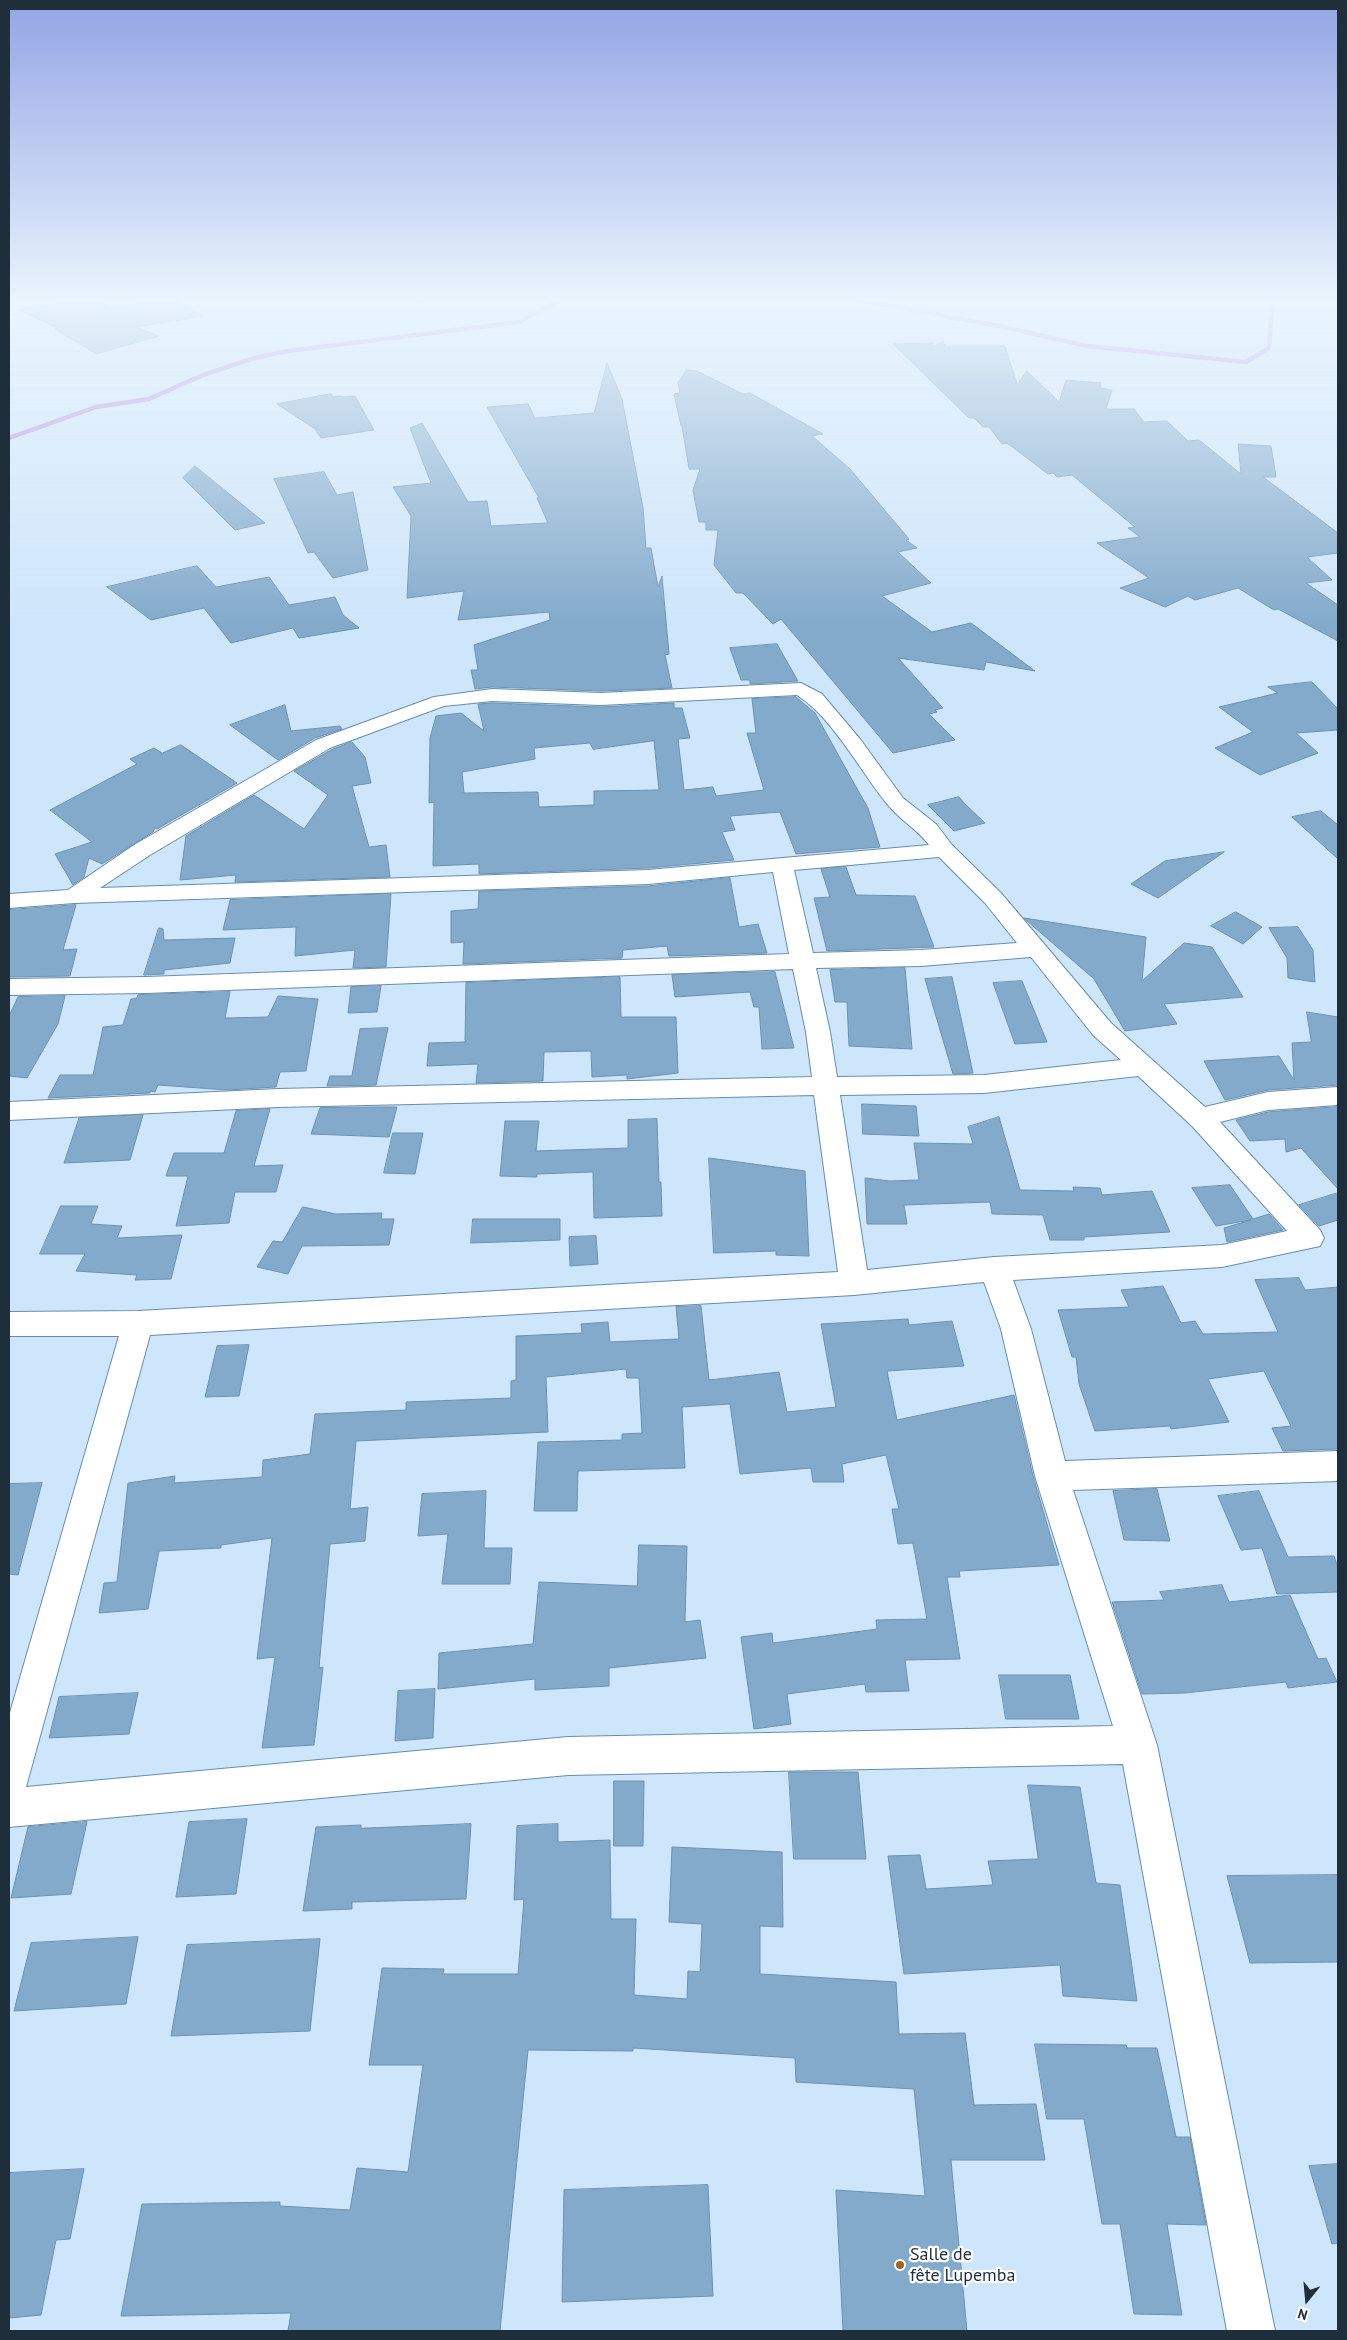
<!DOCTYPE html>
<meta charset="utf-8">
<style>
body{margin:0}
#map{position:relative;width:1347px;height:2340px;overflow:hidden;background:#cee6fb;font-family:"PT Sans",sans-serif}
canvas{display:block}
.frame{position:absolute;inset:0;border:10px solid #1e2e3b;pointer-events:none}
.north{position:absolute;left:1282px;top:2275px;width:50px;height:50px;-webkit-text-stroke:4px #fff;paint-order:stroke;rotate:197deg;font-size:14px;font-weight:700;line-height:20px;text-align:center;color:#1e2e3b}
.north::after{content:'';display:block;margin:auto;width:18px;height:22px;background:#1e2e3b;clip-path:polygon(50% 0,100% 100%,50% 72%,0 100%)}
</style>
<div id="map">
<canvas width="1347" height="2340"></canvas>
<div class="frame"></div>
<div class="north">N</div>
</div>
<script>
const g = document.querySelector('canvas').getContext('2d');
g.lineJoin = 'round';
function trace(path, color, width, dash) { g.strokeStyle = color; g.lineWidth = width; g.lineCap = dash ? 'butt' : 'round'; g.setLineDash(dash || []); g.stroke(path); }
function fillPath(path, color) { g.fillStyle = color; g.fill(path, 'evenodd'); }
function label(font, color, halo, rows, align = 'center') {
  g.font = font + ' "PT Sans",sans-serif'; g.lineWidth = 4.5; g.setLineDash([]); g.textBaseline = 'middle'; g.strokeStyle = halo; g.fillStyle = color; for (const [text, x, y, turn = 0] of rows) {
    g.save(); g.translate(x, y); g.rotate((+turn || 0) * Math.PI / 180); g.textAlign = isNaN(turn) ? turn : align; if (halo) g.strokeText(text, 0, 0); g.fillText(text, 0, 0); g.restore();
  }
}
const stream = new Path2D(`
 M845,297L1004,327L1087,346L1246,362L1269,348L1273,297
 M9,438L96,407L149,399L203,375L251,359L281,352L519,322L566,297`);
const building = new Path2D(`
 M88,297H94L111,309L168,297L204,316L136,327L159,336L96,354L55,329L58,328L19,310Z
 M943,342L945,346H1005L1017,384L1027,371L1059,402L1066,380L1101,383L1100,388L1112,390L1106,409H1134L1144,422L1167,421L1188,441L1199,440L1241,474L1238,444L1271,446L1276,477H1263L1338,533V553L1307,557L1332,580L1306,583L1338,605V641L1278,609L1274,610L1238,588L1195,600L1188,596L1165,607L1120,588L1149,578L1097,543L1140,537L1128,528L1135,527L1072,475L1057,477L1053,473L1048,474L1007,443L1002,444L989,427H983L974,418H969L893,344L933,343V346Z
 M607,363L622,399L643,508L646,548H651L658,587L662,576L669,654L665,655L672,688L601,691L492,687L475,689L471,670H478L474,645L550,620L549,612L458,620L464,591L407,598L411,516L393,487L431,483L410,428L422,423L468,502L487,501L491,526L548,523L537,498H539L487,407L528,404L535,418L594,413Z
 M687,370L697,371L743,394L750,393L823,434L812,436L850,469L909,539L906,540L917,548L898,552L931,583L882,596L932,632L971,623L1035,671L986,662L984,670L898,658L943,708L935,710L937,712L929,714L955,740L893,753L781,619L773,624L743,593H736L714,565L718,530H706V522H699L693,490L700,469H689L682,426H681L674,394L680,393L678,383Z
 M331,394L333,397L341,396L343,397L355,396L374,430L321,438L315,429L277,404Z
 M195,466L265,523L235,530L183,478Z
 M324,472L337,495L353,492L368,570L333,578L314,552L308,553L274,479Z
 M197,566L216,587L269,577L289,605L335,597L343,615L359,628L299,638L293,628L231,643L204,608L151,620L107,587Z
 M777,644L798,681L750,684V680H741L730,648Z
 M1312,682L1338,709V730L1296,733L1318,753L1260,775L1215,748L1253,732L1219,707L1278,693L1268,687Z
 M796,697L815,713L860,794L868,808L880,847L796,854L780,812L730,816L735,830L722,832L734,860L648,868L479,874V864L433,866L434,802L429,803L430,738L436,716L461,713L484,731L478,704L492,703L601,707L674,703V708H682L690,738L678,739L684,790L713,787L716,796L764,790L747,733H756L752,699ZM654,741L659,790L594,791V805L539,807L538,792L464,793L462,772L535,759L534,748L590,743L593,749Z
 M285,705L291,731L340,726L342,729L315,738L278,760L230,725Z
 M352,742L365,757L371,783L352,786L369,847L386,845L390,877L235,882L236,875L180,880L186,836L254,795L304,829L328,795L294,771L331,750Z
 M181,745L237,783L157,829L155,828L153,832L102,864L89,858L84,877L73,885L55,854L92,842L50,810L137,764L130,759L154,748L162,753Z
 M959,797L965,804L985,823L954,831L928,805Z
 M1321,811L1338,825V859L1292,817Z
 M1224,852L1158,898L1131,884L1165,861Z
 M846,867L856,895L915,896L934,947L827,951L814,898L830,897L821,869Z
 M730,878L739,927L758,924L767,953L669,956L667,946L623,950L622,958L463,964L464,942L451,943V911L478,909L479,891L648,886Z
 M391,894L386,967L353,968L355,950L295,956L296,927L223,930L230,900Z
 M76,905L63,950L77,949L70,976L9,977V910Z
 M1236,912L1262,927L1243,944L1211,926Z
 M1024,918L1146,937L1142,981L1184,943L1212,947L1243,997L1164,1004L1177,1024L1125,1031L1094,979Z
 M1298,927L1313,950L1315,982L1288,978L1287,958L1269,928Z
 M159,928L163,929L164,940L235,938L230,963L164,970V974L144,975Z
 M905,968L912,1049L849,1046L847,1002H835L830,970Z
 M775,972L794,1048L762,1049L759,1007H754L750,992L675,997L672,975Z
 M620,977L621,1017H676L678,1073L627,1079V1075L592,1077L591,1051L544,1052L543,1081L476,1083L478,1064L427,1066L429,1043L465,1042L466,983Z
 M952,977L973,1073L953,1074L925,979Z
 M1022,981L1047,1042L1015,1044L993,983Z
 M381,986L377,1012L348,1013L351,987Z
 M230,992L225,1018L268,1017L278,996L318,999L306,1071L280,1072L276,1087L227,1090L158,1085L155,1092L150,1091V1093L48,1098L60,1075H93L103,1027L123,1025L131,999L137,998L138,995Z
 M65,996L58,1024L27,1078L9,1076V1016L18,997Z
 M1307,1012L1338,1017V1085L1268,1090L1225,1100L1204,1061L1279,1056L1294,1080L1292,1043L1311,1042Z
 M388,1028L376,1085L327,1086L330,1076H352L360,1029Z
 M862,1104L916,1106L919,1136L863,1134Z
 M380,1107H397L389,1137L311,1134L320,1108Z
 M1338,1107V1189L1301,1148L1286,1152L1285,1139L1250,1141L1236,1120L1268,1112Z
 M270,1109L254,1166L283,1165L276,1192H235L229,1223L176,1226L188,1176H166L174,1153H224L236,1111Z
 M143,1115L130,1160L64,1163L79,1118Z
 M999,1117L1020,1190L1074,1191L1073,1187L1100,1188L1102,1195L1152,1191L1170,1232L1084,1237V1240H1050L1043,1215L992,1214L990,1202L904,1205L907,1224H867L865,1178L890,1181L919,1180L914,1143L973,1144L968,1127Z
 M657,1119L659,1182H661L662,1216L594,1218L593,1172L537,1174V1177L500,1176L505,1121H539L536,1151L628,1148V1120Z
 M393,1133H423L415,1174L384,1173Z
 M709,1158L805,1171L809,1256L776,1255V1251L714,1253Z
 M1230,1185L1253,1219L1269,1214L1283,1230L1227,1242L1224,1228L1251,1220L1216,1226L1192,1188Z
 M1338,1193V1220L1319,1226L1299,1205Z
 M61,1206H98L91,1224L122,1226L117,1238L182,1235L171,1279L135,1280L137,1275L76,1271L85,1254H40Z
 M303,1207L336,1214L382,1213L381,1219H394L389,1245L302,1246L288,1274L257,1267L273,1241L282,1242Z
 M473,1219H560V1240L471,1243Z
 M596,1236L598,1264L570,1266L569,1237Z
 M1299,1278L1305,1290L1338,1287V1449L1283,1451L1272,1428L1291,1426L1264,1371L1208,1379L1229,1422L1171,1429L1170,1426L1095,1431L1079,1384L1076,1357H1072L1058,1310L1129,1307L1121,1290L1163,1286L1181,1323L1195,1321L1203,1334L1278,1332L1255,1280Z
 M701,1306L709,1380L779,1372L787,1412L836,1407L821,1324L908,1319L909,1325L952,1321L964,1366L887,1371L897,1420L1014,1395L1033,1476L1059,1565L959,1571L960,1577H947L960,1659L905,1660L909,1691L866,1692L865,1684L787,1694L791,1724L754,1729L741,1637L772,1633L773,1643L877,1629L876,1620L927,1619L913,1543L898,1544L892,1509H899L886,1455L842,1464L844,1482H813L811,1468L740,1474L730,1404L682,1407L685,1468L578,1471L577,1511H534L538,1442L622,1440V1434L642,1433L639,1378H627L626,1369L546,1377L548,1432L356,1441L350,1509L368,1507L365,1541L330,1544L319,1668L323,1667L314,1745L262,1748L275,1657L257,1659L272,1538L221,1545V1548L159,1551L148,1609L99,1613L104,1583L117,1582L128,1483L175,1476L174,1483L262,1477L263,1460L310,1454L315,1414L406,1410V1402L511,1398V1381L516,1380V1336L582,1333L581,1324L608,1322L610,1342L679,1339L676,1307Z
 M249,1345L239,1396L205,1397L217,1346Z
 M42,1483L18,1575L9,1574V1484Z
 M1157,1489L1170,1541L1124,1540L1113,1491Z
 M486,1491L484,1548H512L510,1584H442L448,1534L418,1536L422,1494Z
 M1259,1491L1288,1557L1334,1556L1338,1567V1592L1277,1594L1262,1548L1241,1550L1218,1496Z
 M639,1545L687,1546L685,1622L700,1620L706,1658L609,1668V1686L535,1690V1679L438,1689L439,1653L533,1644L539,1582L637,1586Z
 M1222,1585L1229,1602L1290,1595L1318,1659L1326,1658L1337,1682L1288,1688L1286,1682L1185,1693L1142,1694L1112,1602L1164,1600L1160,1592Z
 M999,1675H1070L1079,1719H1006Z
 M435,1689L433,1738L395,1741L398,1691Z
 M138,1693L129,1734L49,1738L59,1697Z
 M789,1772H858L866,1859H794Z
 M614,1781H644L643,1846H614Z
 M1028,1785L1080,1787L1096,1883L1120,1885L1137,2001L1063,1996L1060,1965L904,1974L888,1856L920,1855L926,1889L993,1885L988,1861L1038,1859Z
 M247,1819L236,1894L176,1897L189,1822Z
 M87,1822L71,1894L11,1898L28,1827Z
 M471,1824L466,1899L352,1902V1909L303,1911L316,1827L361,1825V1828Z
 M558,1824V1842L610,1840L611,1919H636L634,1995L687,1999L688,1971L700,1972L702,1924L669,1922L672,1847L782,1852L783,1927L760,1926V1974L896,1982L899,2034L965,2033L974,2105L1036,2104L1045,2160H951L967,2331H843L836,2190L925,2196L914,2089L796,2082L795,2058L633,2048V2051L528,2050L500,2331H288L291,2313L121,2316L142,2204L280,2202V2206L350,2210L357,2168L408,2172L423,2065H369L382,1968L444,1969L443,1974H518L524,1899L514,1900L517,1826Z
 M1338,1875V1962L1250,1963L1227,1876Z
 M138,1937L126,2004L14,2011L31,1943Z
 M320,1939L310,2031L171,2036L187,1945Z
 M1035,2044L1126,2045L1127,2048H1157L1176,2137H1190L1206,2225L1167,2224L1182,2315L1134,2314L1120,2224H1102L1084,2119H1047Z
 M1338,2164V2243L1332,2244L1309,2166Z
 M84,2169L70,2239L56,2240L41,2315L9,2318V2173Z
 M708,2185L713,2296L562,2302L564,2190Z`);
const minor = new Path2D(`
 M416,297H436L430,300L417,301Z
 M801,683L822,694L860,739L903,798L936,824L952,845L1001,893L1111,1023L1205,1107L1268,1092L1338,1087V1105L1268,1110L1220,1122L1320,1230L1324,1238L1320,1246L1222,1267L1013,1280L1031,1329L1065,1461L1338,1451V1481L1073,1490L1157,1745L1275,2331H1227L1123,1764L568,1775L9,1827V1716L119,1336H9V1312L138,1311L838,1272L814,1095L278,1107L9,1120V1102L278,1089L812,1077L806,1032L793,969L146,993L9,995V979L146,977L789,954L773,872L648,884L74,903L9,908V894L68,890L134,845L316,740L434,697L492,689L601,693ZM797,695C833,718 860,771 888,805C900,820 917,829 929,845L648,870L100,888L150,855L330,748L444,706L492,701L601,705ZM939,857L985,903L1017,943L921,950L813,953L794,870ZM1031,957L1093,1035L1121,1060L984,1075L837,1077L830,1032L816,968L921,966ZM1138,1076L1192,1126L1287,1231L1222,1245L994,1257L867,1270L840,1095L984,1093ZM984,1282L1001,1329L1035,1476L1113,1726L568,1737L26,1787L150,1335L854,1295Z`);
const markers = [
 [900,2265,5,"#9e6423"]
];
const nearPoinames = [
 ["Salle de",910,2255],
 ["fête Lupemba",910,2276]
];
trace(stream, '#b48ce1', 4.5);
fillPath(building, '#83aacb');
trace(building, '#6c92b3', 1);
trace(minor, '#678dae', 2);
fillPath(minor, '#fff');
const sky = g.createLinearGradient(0, 0, 0, 625);
sky.addColorStop(0, '#93a4e5');
sky.addColorStop(0.48, '#e9f4fd');
sky.addColorStop(1, '#e9f4fd00');
g.fillStyle = sky;
g.fillRect(0, 0, 1347, 625);
for (const [x, y, r, color] of markers) { const dot = new Path2D(); dot.arc(x, y, r, 0, 2 * Math.PI); g.fillStyle = color; g.fill(dot); trace(dot, '#fff', 2); }
label('18px', '#1e2e3b', '#fff', nearPoinames, 'left');
</script>
